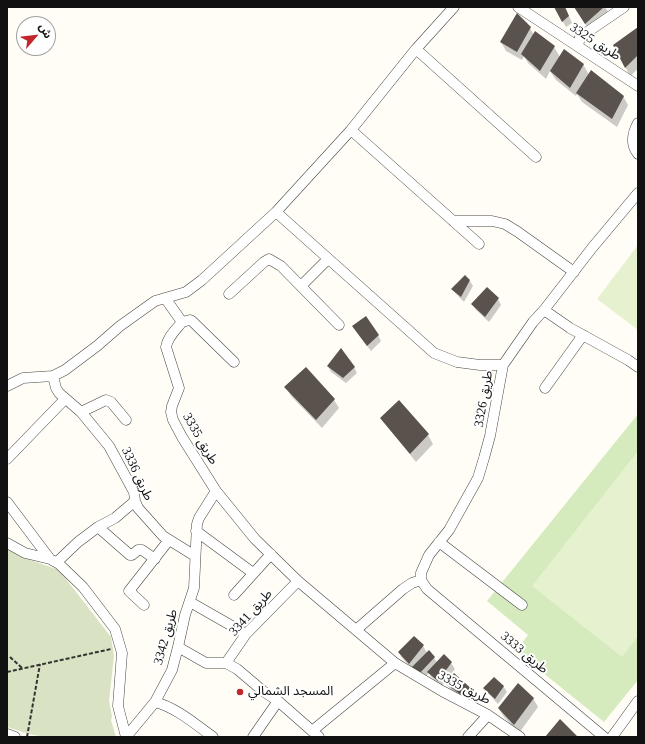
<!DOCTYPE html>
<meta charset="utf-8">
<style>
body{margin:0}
#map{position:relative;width:645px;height:744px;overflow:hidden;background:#fffdf5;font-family:"Times New Roman","Noto Sans Arabic",serif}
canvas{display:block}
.frame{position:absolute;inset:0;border:8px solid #111;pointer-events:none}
.north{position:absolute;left:16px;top:16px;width:40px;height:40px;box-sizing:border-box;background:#fff;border:1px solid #a0a0a0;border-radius:50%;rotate:62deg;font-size:11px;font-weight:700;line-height:16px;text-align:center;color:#111}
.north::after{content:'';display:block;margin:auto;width:14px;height:18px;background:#c4262e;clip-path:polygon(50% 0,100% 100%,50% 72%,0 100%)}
</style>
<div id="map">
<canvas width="645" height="744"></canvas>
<div class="frame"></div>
<div class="north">ش</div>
</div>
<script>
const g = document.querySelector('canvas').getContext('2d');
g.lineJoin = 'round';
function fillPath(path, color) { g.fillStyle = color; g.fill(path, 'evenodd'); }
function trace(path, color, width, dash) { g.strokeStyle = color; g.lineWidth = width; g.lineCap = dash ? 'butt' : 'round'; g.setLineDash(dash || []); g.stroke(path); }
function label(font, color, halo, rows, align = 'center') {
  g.font = font + ' "Times New Roman","Noto Sans Arabic",serif'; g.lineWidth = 4; g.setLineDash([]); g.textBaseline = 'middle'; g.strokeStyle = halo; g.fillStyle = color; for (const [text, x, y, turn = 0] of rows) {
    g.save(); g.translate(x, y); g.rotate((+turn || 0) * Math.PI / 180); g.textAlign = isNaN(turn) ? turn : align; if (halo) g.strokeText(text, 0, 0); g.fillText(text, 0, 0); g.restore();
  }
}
const green = new Path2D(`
 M638,414V680L604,722L516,651L528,635L487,601Z`);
const cemetery = new Path2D(`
 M7,548L22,557L59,570L111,637L114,656L109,701L112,716L111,720L116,737H44L29,734L7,727Z`);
const pitch = new Path2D(`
 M638,245V330L597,299Z
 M638,451V636L622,657L532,586Z`);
const shadow = new Path2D(`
 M555,7H565L572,23L566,27Z
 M575,7H605L610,15L590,32Z
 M530,28L534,35L554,47L560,57L583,64L589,75L623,96L628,105L617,127L582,102L577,94L576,96L556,80L550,71L546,79L528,63L524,56L522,60L506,51L501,42Z
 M638,29V69L630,76L614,45Z
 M470,281L473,286L464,302L456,294L452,289Z
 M498,299L501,305L489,322L476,310L472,304Z
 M356,331L378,335L381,341L371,351Z
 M328,366L354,367L357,373L346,383L331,372Z
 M286,387L334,400L339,408L322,428L291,396Z
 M399,402L428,435L433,444L416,462L387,426L382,418Z
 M423,646L427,653L434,658L437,662L444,655L451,663L455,669L442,686L431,677L429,673L423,679L402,658L399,652Z
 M454,675L473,692L476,697L468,703L450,689L447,684Z
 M494,679L504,687L507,692L498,704L488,693L485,688Z
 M533,698L538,707L519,733L504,717L499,709Z`);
const building = new Path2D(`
 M554,7H565L569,16L562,22Z
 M574,7H604L585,24Z
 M517,13L531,27L517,52L500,42Z
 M638,27V55L625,68L613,45Z
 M535,31L555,46L540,71L521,54Z
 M564,49L584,64L570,88L550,71Z
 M591,70L624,96L612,119L576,93Z
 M465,275L470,280L461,297L451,289Z
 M487,287L499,298L485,317L471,304Z
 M366,316L379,335L367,346L352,326Z
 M341,348L355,367L343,378L327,366Z
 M306,367L335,399L316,420L284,387Z
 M399,400L429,434L410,454L380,418Z
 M414,636L424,645L409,664L398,652Z
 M429,650L435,657L419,674L412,667Z
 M444,654L452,662L438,681L427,672Z
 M454,673L474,691L464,697L446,684Z
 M494,677L504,686L495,699L483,688Z
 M518,683L534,698L514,725L498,708Z
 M560,719L578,737H545Z`);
const path = new Path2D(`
 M10,657L22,668
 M7,672L111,649
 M27,737L40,664`);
const minor = new Path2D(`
 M518,7L638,86
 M578,46L580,37L624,7
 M416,49L536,157
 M638,123C632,134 630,144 638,154
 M351,130L479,244
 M276,212L351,130L416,49L454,7
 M453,221H492L505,224L518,232L574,272
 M301,286L328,259
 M229,294L264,262L269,259L281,266L339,325
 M165,298L182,322C176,330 168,336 166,347L179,388L172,406L171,412L173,420L182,437L216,491L255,539L298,581L395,663L442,691L488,715L520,737
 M544,310L570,328L628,360L638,367
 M182,322L190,320L192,321L234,362
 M53,376L56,388L59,393L81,412L109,446L134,492L135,501L138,508L163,536L195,556
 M7,386L23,378L53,376L65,370L97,346L120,326L155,301L186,292L202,280L276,212L434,353L457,362L480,365H503
 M545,388L583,335
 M81,412L106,400L111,402L126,420
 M7,459L65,399
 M7,502L50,559
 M98,527L130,555H132L138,550H142L155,559
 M196,531L253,573
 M439,542L522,605
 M7,543L25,553L50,559L59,564L83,587L115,629L122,653L118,706L126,737
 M59,564L57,562L78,542L98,527L115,518L135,501
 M234,595L271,554
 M190,602L246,634
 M144,605L129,591L169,540
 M356,630L403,589L412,583L421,580
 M178,647L206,663H226L237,669L263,691L278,701L319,737
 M226,663L246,634L298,581
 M155,702C177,708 195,724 213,737
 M312,731L395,663
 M7,734L15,737
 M126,737L155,702L172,670L178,647L185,615L194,588L197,524L199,518L216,491
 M253,737L278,701
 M468,737L488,715
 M604,737L427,589L421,580V573L429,555L449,530L478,478L484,458L490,436L503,365L533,322L544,310L592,248L638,193
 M612,737L638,701`);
const markers = [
 [240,692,4,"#c4262e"]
];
const streetNames = [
 ["طريق 3325",595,42,33],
 ["طريق 3326",484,399,-80],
 ["طريق 3335",200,439,60],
 ["طريق 3336",137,474,65],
 ["طريق 3341",251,613,-48],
 ["طريق 3342",166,637,-74],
 ["طريق 3333",524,653,40],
 ["طريق 3335",464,688,28]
];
const poiNames = [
 ["المسجد الشمالي",248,692]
];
fillPath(green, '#d5ebbd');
fillPath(cemetery, '#d9e3c4');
fillPath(pitch, '#e6f2cf');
fillPath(shadow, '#0003');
fillPath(building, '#5a524d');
trace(minor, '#444', 11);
trace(path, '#333', 2, [4, 2]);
trace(minor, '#fff', 10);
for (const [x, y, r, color] of markers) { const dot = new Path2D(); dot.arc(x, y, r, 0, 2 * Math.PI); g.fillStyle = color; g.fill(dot); trace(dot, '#fff', 1.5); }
label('13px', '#111', '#fff', streetNames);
label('13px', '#111', '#fff', poiNames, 'left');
</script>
